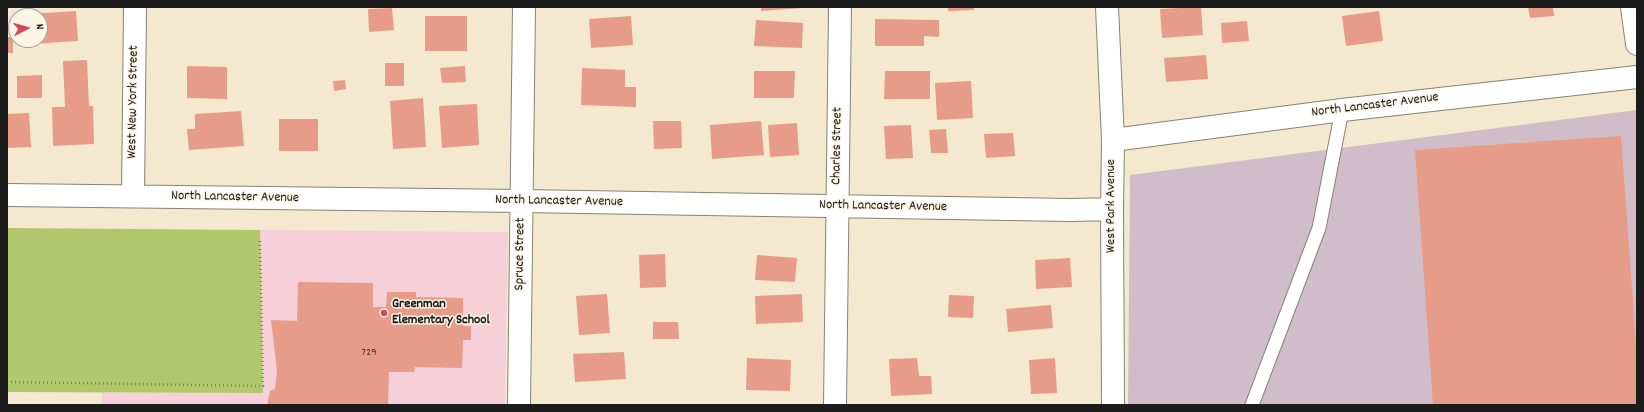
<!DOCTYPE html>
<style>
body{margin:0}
#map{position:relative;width:1644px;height:412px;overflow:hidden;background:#f4e9cf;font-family:Dekko,sans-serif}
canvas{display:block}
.frame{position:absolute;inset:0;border:8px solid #1c1c1c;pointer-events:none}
.north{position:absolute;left:8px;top:8px;width:40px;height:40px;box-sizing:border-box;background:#fcf5e5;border:1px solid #a29e95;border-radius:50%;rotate:84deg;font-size:11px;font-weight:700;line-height:16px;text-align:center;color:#1c1c1c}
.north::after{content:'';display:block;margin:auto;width:14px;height:18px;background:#d1495b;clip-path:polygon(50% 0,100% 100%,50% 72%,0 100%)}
</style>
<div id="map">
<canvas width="1644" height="412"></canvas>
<div class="frame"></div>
<div class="north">N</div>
</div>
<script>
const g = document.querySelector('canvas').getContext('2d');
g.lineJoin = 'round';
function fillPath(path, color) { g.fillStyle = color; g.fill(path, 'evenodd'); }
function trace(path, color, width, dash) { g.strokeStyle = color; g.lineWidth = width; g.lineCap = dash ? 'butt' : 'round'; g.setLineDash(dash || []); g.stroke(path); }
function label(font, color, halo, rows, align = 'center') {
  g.font = font + ' Dekko,sans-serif'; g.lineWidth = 3; g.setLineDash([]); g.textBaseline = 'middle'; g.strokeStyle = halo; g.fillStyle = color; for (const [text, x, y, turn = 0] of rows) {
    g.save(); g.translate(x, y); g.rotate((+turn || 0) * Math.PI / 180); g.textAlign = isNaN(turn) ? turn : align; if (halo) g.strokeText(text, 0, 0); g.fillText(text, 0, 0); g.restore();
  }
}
const built = new Path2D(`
 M260,230L508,232L505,405H102V393H263Z`);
const industrial = new Path2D(`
 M1637,110V405H1128L1130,175Z`);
const green = new Path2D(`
 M7,228L260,230L263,393L7,392Z`);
const building = new Path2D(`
 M761,7H803V8L761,11Z
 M948,7H974V10L948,11Z
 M1201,7L1203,35L1162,38L1160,9Z
 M1528,7H1553L1554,16L1530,18Z
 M392,8L394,30L369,32L368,9Z
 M76,11L78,41L31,44L30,40H40V16H29V14Z
 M1379,11L1383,41L1346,46L1342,16Z
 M425,16H467V51H425Z
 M631,16L633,45L591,48L589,19Z
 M875,19L939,20V37L924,36V46H875Z
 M756,20L803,23L802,48L754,46Z
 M1247,21L1249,41L1222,43L1221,23Z
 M7,37H13V53H7Z
 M1206,55L1208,79L1166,82L1164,58Z
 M87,60L89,106H93L94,144L53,146L52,107H65L63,61Z
 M385,63H404V86H385Z
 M187,66L227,67V99L187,98Z
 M465,66L466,82L442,83L440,68Z
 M582,68L625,70V87H636V107L581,105Z
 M754,71H795L794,98H754Z
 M885,71H930V99H884Z
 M42,75V98H17V76Z
 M345,80L346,89L334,91L333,81Z
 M971,81L973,118L937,120L935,83Z
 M423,98L426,147L393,149L390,101Z
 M477,104L479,145L442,148L439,106Z
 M241,111L244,146L189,150L187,129H195V114Z
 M29,113L31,147L7,148V114Z
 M279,119H318V151H279Z
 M653,121H681L682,148L654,149Z
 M761,121L764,155L712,159L710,125Z
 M797,123L799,155L770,157L768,125Z
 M911,125L913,158L886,159L884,126Z
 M946,129L948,153H931L929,130Z
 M1013,133L1015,156L986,158L984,134Z
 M1621,136L1637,357V405H1433L1415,150Z
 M665,254L666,287L640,288L639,255Z
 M757,255L797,258L795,282L755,280Z
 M1070,258L1072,287L1036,289L1035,260Z
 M298,282L373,283V307H386L387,292H416V297L463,298V326H471V340H463L462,368L415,367L414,372H389L388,405H267L270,391L275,389L277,371L271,320L297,321Z
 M607,294L610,333L579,335L576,296Z
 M802,294L803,322L756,324L755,296Z
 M949,295L974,296L973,318L948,317Z
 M1051,305L1053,328L1008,332L1006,309Z
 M653,322H678L679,339H653Z
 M624,352L626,379L575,382L573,354Z
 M747,358L791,360L790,391L746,390Z
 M917,358L919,376H931L932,394L891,396L889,359Z
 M1055,358L1057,393L1031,394L1029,360Z`);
const path = new Path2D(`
 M7,382L263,386L260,240`);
const lane = new Path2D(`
 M1252,405L1319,228L1342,110`);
const street = new Path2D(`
 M1107,7L1113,140L1112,209L1113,405
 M1632,7L1637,44
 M1113,140L1342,110L1637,77
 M7,195L522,201L1071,210L1112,209
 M133,196L135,7
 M519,405L524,7
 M835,405L840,7`);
const markers = [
 [384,313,4,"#d1495b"]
];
const numberNames = [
 ["729",369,353]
];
const streetNames = [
 ["West New York Street",134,102,-89],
 ["North Lancaster Avenue",1375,106,-7],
 ["Charles Street",838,146,-89],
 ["North Lancaster Avenue",235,198,1],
 ["North Lancaster Avenue",559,202,1],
 ["West Park Avenue",1112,206,-90],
 ["North Lancaster Avenue",883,207,1],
 ["Spruce Street",521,254,-89]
];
const poiNames = [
 ["Greenman",392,305],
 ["Elementary School",392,321]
];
fillPath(built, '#f6cfd8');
fillPath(industrial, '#d1bdca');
fillPath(green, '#b0c76c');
fillPath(building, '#e69c89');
trace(lane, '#888276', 15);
trace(street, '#888276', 24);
trace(path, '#888276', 2.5, [1, 3]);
trace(lane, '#fff', 13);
trace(street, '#fff', 22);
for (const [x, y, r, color] of markers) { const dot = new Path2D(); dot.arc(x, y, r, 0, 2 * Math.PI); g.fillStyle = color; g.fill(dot); trace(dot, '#fcf5e5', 1.5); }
label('12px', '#4e3c37', null, numberNames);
label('14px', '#1c1c1c', '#fcf5e5', streetNames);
label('bold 14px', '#1c1c1c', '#fcf5e5', poiNames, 'left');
</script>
